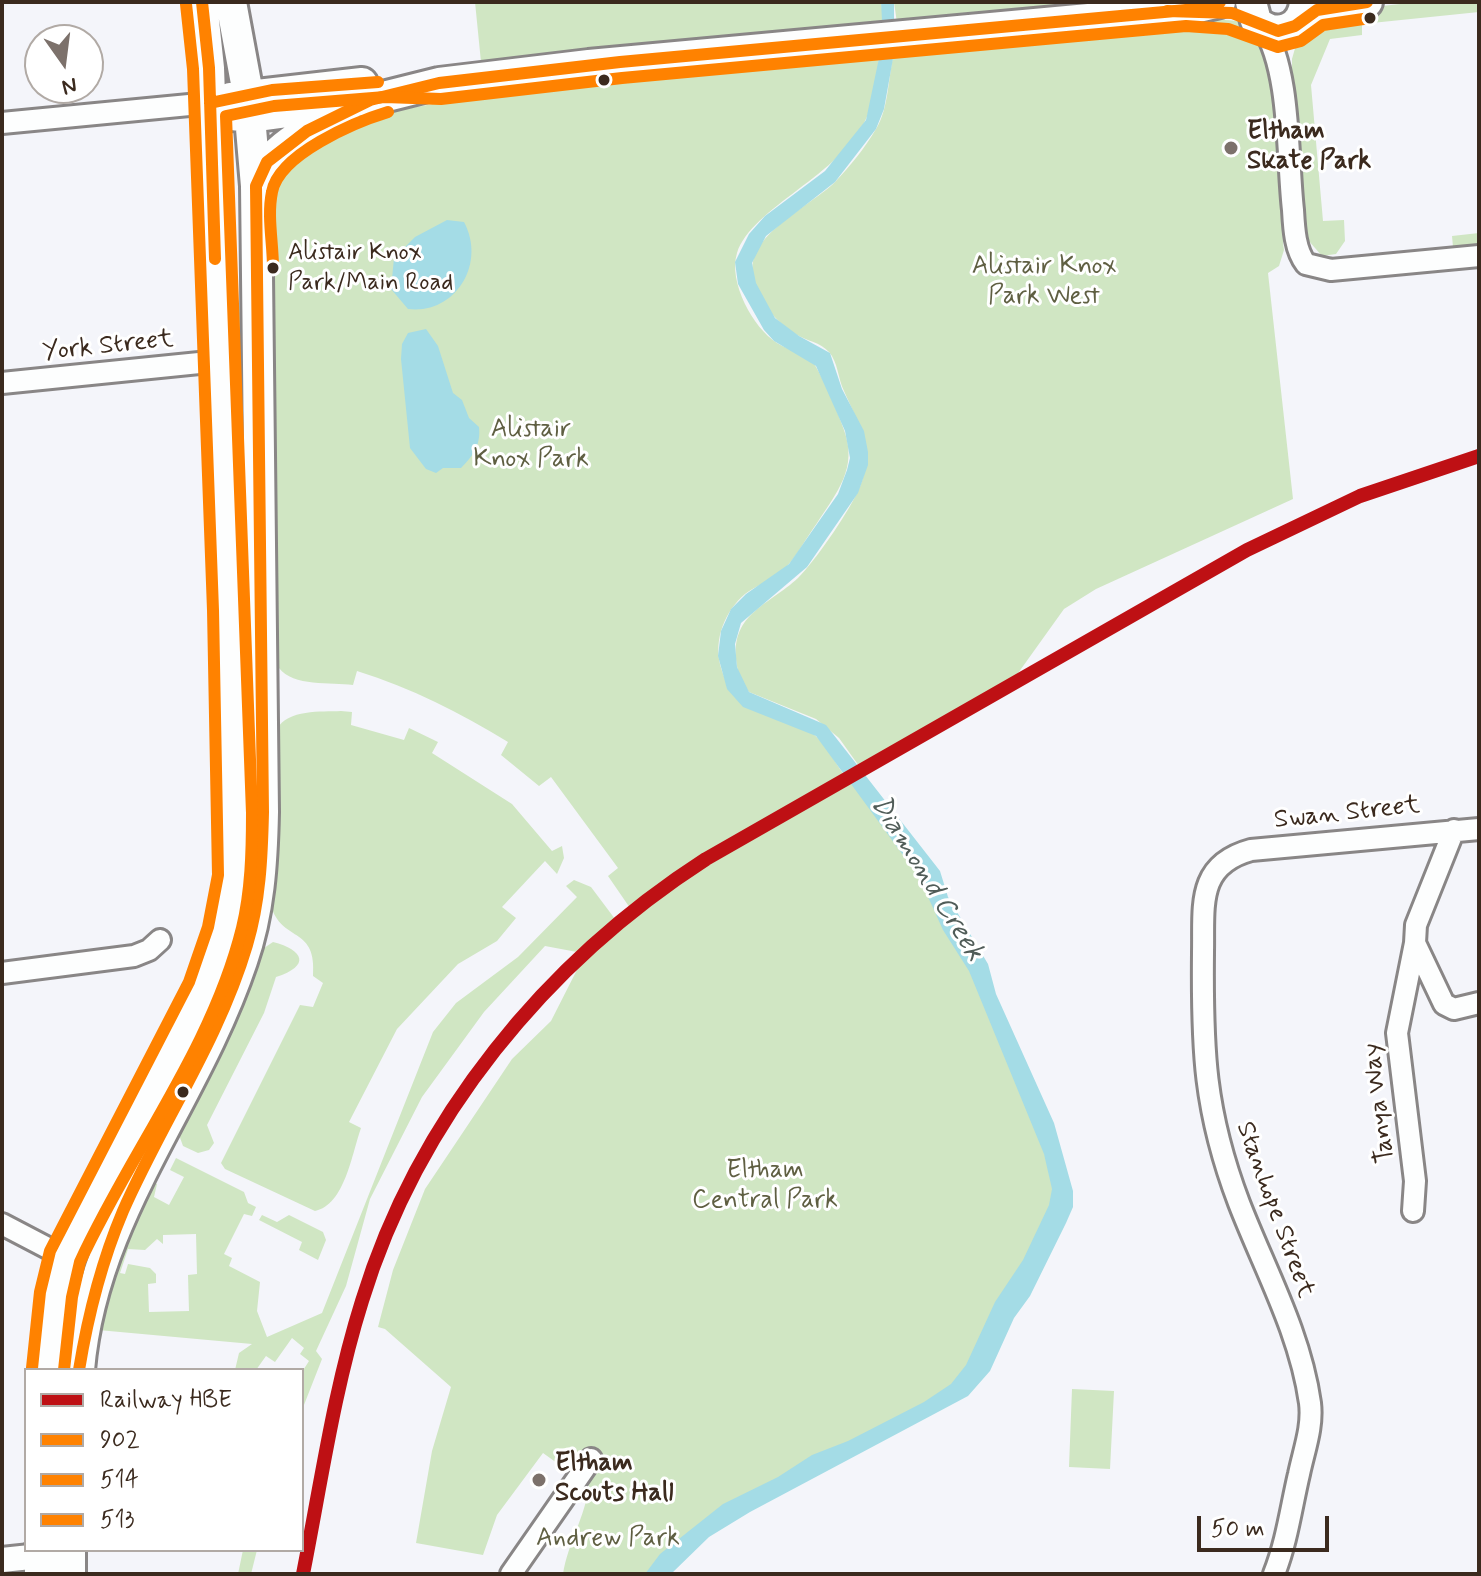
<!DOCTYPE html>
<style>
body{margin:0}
#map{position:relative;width:1481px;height:1576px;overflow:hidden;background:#f4f5fa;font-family:Mynerve,sans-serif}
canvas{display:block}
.frame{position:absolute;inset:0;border:4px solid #3b2a1e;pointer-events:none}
.legend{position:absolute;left:24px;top:1368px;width:280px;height:184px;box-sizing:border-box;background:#fff;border:2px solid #b1aaa5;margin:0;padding:10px 14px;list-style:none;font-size:24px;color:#3b2a1e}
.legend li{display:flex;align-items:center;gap:16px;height:40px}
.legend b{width:40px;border:2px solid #b1aaa5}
.north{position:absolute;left:24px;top:24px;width:80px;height:80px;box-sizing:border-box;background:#fff;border:2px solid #b1aaa5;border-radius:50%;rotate:166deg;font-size:22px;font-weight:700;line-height:32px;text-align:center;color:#3b2a1e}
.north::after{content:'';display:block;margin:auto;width:28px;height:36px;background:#7c716b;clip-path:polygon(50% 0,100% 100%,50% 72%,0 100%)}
.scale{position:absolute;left:1197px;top:1516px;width:132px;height:36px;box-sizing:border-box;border:4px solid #3b2a1e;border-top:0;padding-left:10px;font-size:24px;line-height:28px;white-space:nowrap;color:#3b2a1e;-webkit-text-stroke:6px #fff;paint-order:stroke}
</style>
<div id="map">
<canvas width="1481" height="1576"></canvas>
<div class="frame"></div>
<ul class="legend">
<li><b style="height:10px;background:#be1014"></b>Railway HBE</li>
<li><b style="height:10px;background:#ff8200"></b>902</li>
<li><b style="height:10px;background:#ff8200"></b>514</li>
<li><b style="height:10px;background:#ff8200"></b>513</li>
</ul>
<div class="north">N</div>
<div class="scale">50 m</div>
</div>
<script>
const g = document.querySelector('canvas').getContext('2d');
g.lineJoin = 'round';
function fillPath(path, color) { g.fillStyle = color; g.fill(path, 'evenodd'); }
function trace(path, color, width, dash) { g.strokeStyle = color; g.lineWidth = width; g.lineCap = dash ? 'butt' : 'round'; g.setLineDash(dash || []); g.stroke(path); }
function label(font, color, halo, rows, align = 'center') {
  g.font = font + ' Mynerve,sans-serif'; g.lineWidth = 6; g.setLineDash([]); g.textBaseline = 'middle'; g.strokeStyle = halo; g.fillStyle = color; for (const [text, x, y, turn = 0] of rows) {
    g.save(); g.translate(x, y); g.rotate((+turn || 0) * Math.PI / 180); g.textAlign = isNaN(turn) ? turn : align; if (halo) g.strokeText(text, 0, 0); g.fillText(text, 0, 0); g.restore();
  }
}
const green = new Path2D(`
 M475,2H881L884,24L481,62Z
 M894,2H1102L897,23Z
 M1418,2H1479V12L1362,24V35L1330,39L1311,85L1323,221L1344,220L1345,241L1336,254L1322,256L1308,240L1305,221L1292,85V59L1299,34L1328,12Z
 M1214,20C1227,20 1245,19 1255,30C1276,57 1280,207 1284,250L1279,266L1268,273L1293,499L1096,589L1064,609L1016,676L859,766L839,738L816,719L749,692C741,683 737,671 736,659C732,613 769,605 798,578C815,561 846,516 857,493C877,453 860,428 844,391C838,379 838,362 829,352C820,342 807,341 797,335C775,323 756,297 753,272C747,235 812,205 835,182C850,166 865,148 876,129C889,108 888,77 894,53Z
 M880,54C876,75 875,100 866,119C841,175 752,207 737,253C728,282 753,328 777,343C788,350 806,354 814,364C821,373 840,417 844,430C858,468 837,492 817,523C805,539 797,558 781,572C771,582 756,585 745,594C725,611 714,639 720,664C734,719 770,709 810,732C825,741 834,761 844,775L698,860L630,908L608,876L618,868L551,777L539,786L501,755L508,742C460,713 412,688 357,671L353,685C331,682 293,687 279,668L273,226L266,191L267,176L345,122L364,117L522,87L806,56L807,61Z
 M244,146L249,618L244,649L235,374L242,269L238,147Z
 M1479,233V245L1453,247L1452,236Z
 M341,711L352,712L351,725L404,740L409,728L438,742L432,753L512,804L552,851L562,846L564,858L557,874L545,861L502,907L516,918L497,941L458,964L397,1029L349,1122L361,1128C352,1153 345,1205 315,1211L225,1169L221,1163L300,1005L313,1007L323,983L313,976C317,927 284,942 272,909L278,812L277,729C288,709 321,712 341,711Z
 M859,776L977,956L1060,1199L954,1391L721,1517L660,1574H563C568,1543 585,1517 589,1486L543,1453L497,1515L483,1555L416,1543L432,1451L451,1387L385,1329L378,1327L393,1270L425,1189L512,1059L551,1021L583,958L673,886Z
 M574,880L591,887L615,919L577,952L545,946L484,1012L422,1097L370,1199L346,1286L316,1351L322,1359L302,1410V1372L309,1361L300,1354L304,1348L292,1338L275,1362L266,1356L256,1370H235L239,1353L252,1344L98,1330L103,1302L150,1180L157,1184L154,1197L169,1205L184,1177L170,1170L176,1158L244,1192L248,1203L256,1207L252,1216L244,1214L224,1254L232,1258L229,1266L260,1282L257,1311L267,1337L322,1313L433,1032L456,1003L518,957L577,897L566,886ZM196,1234L197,1274L188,1275L189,1311L149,1312L148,1284L156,1283V1274L150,1268L128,1264L125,1274L120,1273L128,1249L145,1250L157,1239L163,1244V1235Z
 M273,942C304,950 311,966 276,977L264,1013L207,1125L214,1143L209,1150L198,1153L183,1146L178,1132L232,1024L261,950Z
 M262,1215L277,1222L289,1215L323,1232L326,1240L318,1260L299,1250L302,1242L259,1220Z
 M1072,1389L1114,1391L1110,1469L1069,1467Z
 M243,1550H257L251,1574H238Z`);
const water = new Path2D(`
 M881,2H894V53L884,109L876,129L835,182L766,236L752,263L756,283L775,318L799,336L830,353L842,389L864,431L868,452V465L858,493L807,567L741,623L735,644L737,667L749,692L826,725L940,871L948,897L988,964L996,994L1054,1123L1073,1191V1207L1066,1223L1030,1296L1014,1318L990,1371L968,1396L750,1512L709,1537L671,1574H645L660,1554L723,1504L778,1477L812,1455L848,1441L924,1402L951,1384L966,1365L995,1302L1023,1260L1049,1205L1052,1189L1044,1154L969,971L943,930L919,877L816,736L743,707L727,689L718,656L721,631L731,609L746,594L789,564L838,494L847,470L850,458L845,431L816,366L774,341L764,330L738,284L735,262L749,234L765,216L825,171L866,120L883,39Z
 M447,220L464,222C487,265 454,315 408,309L391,289L394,258L415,237Z
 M426,329L438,346L453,393L462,400L469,418L479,427C481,445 473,456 461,468H443L436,473L426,469L410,448L401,359L402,344L408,333Z`);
const minor = new Path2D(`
 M1262,26C1291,69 1287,158 1293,210C1294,228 1295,250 1306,264L1331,270L1479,256
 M2,123L210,103
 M2,383L219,361
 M1454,830L1416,925L1415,943L1444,1004L1454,1009L1479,1003
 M2,973L134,956L149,950L160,940
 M1413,1211L1415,1181L1397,1033L1415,943
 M2,1224L65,1257
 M511,1574L591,1459
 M1274,1574C1287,1541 1291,1508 1299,1474C1304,1450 1313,1427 1310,1403C1300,1332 1264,1268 1239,1203C1204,1111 1202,1049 1203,953C1204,906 1196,865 1251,850L1479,829`);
const tertiary = new Path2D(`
 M2,1560L40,1556`);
const primary = new Path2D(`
 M1251,2L1256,21C1276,40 1303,29 1305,2
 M1301,19L1323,8L1367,2
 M231,98L362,83
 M232,115L251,117L310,109L387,96L439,83L589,65L1186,10L1220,2
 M256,186C269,146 308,130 344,114
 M48,1370L56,1294L65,1257L204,988L224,931L234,876L229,610L209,68L202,2
 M79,1370C92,1215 194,1104 242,961C259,912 262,863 263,812L256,186L248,94L231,2
 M40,1550V1574
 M70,1550V1574`);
const bus1 = new Path2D(`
 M202,2L209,68L215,259
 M1167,11L1232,13L1278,31L1295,26L1317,10L1367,2
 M210,103L272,90L378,82
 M79,1370C88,1315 101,1263 123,1211C162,1122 219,1040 247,945C260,902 262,857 263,812L256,186L267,162L307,131L370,100L439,83L620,62L1186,10L1220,2`);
const bus2 = new Path2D(`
 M273,268C273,243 267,216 272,192C279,154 355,122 388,112
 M64,1370L72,1297L80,1262C131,1151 212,1049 242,928C251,891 252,852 252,813L226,116L274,106L385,97L441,99L622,78L1186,26L1228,29L1278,47L1301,41L1323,25L1370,18`);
const bus3 = new Path2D(`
 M32,1368L40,1292L50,1251L189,982L208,927L218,875L213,610L193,69L186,4`);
const rail1 = new Path2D(`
 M303,1574C321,1483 334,1390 362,1301C418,1118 546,962 706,859L1247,550L1360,496L1479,456`);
const markers = [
 [1370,18,7,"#3b2a1e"],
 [604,80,7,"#3b2a1e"],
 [1231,148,8,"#7c716b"],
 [273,268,7,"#3b2a1e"],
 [183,1092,7,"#3b2a1e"],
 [539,1480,8,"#7c716b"]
];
const busNames = [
 ["Alistair Knox",288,254],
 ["Park/Main Road",288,284]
];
const poiNames = [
 ["Eltham",1247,133],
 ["Skate Park",1247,163],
 ["Eltham",555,1465],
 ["Scouts Hall",555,1495]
];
const parkNames = [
 ["Alistair Knox",1044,268],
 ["Park West",1044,298],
 ["Alistair",531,431],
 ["Knox Park",531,461],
 ["Eltham",765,1172],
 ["Central Park",765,1202],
 ["Andrew Park",608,1540]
];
const streetNames = [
 ["York Street",108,347,-6],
 ["Swan Street",1347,814,-6],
 ["Tanya Way",1380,1103,-97],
 ["Stanhope Street",1274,1210,70]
];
const waterNames = [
 ["Diamond Creek",926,879,58]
];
fillPath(green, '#d0e6c3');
fillPath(water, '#a4dce6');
trace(minor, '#898686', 26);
trace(tertiary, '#898686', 30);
trace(primary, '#898686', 36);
trace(minor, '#fdfefe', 20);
trace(tertiary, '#fdfefe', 24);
trace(primary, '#fdfefe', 30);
trace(bus1, '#ff8200', 12);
trace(bus2, '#ff8200', 12);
trace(bus3, '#ff8200', 12);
trace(rail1, '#be1014', 14);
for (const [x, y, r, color] of markers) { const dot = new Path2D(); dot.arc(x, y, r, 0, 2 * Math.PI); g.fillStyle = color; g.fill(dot); trace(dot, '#fff', 3); }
label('24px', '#3b2a1e', '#fff', busNames, 'left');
label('bold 26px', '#3b2a1e', '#fff', poiNames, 'left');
label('26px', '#5f5f42', '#fff', parkNames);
label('26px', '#3b2a1e', '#fff', streetNames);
label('italic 28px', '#505c58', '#fff', waterNames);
</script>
